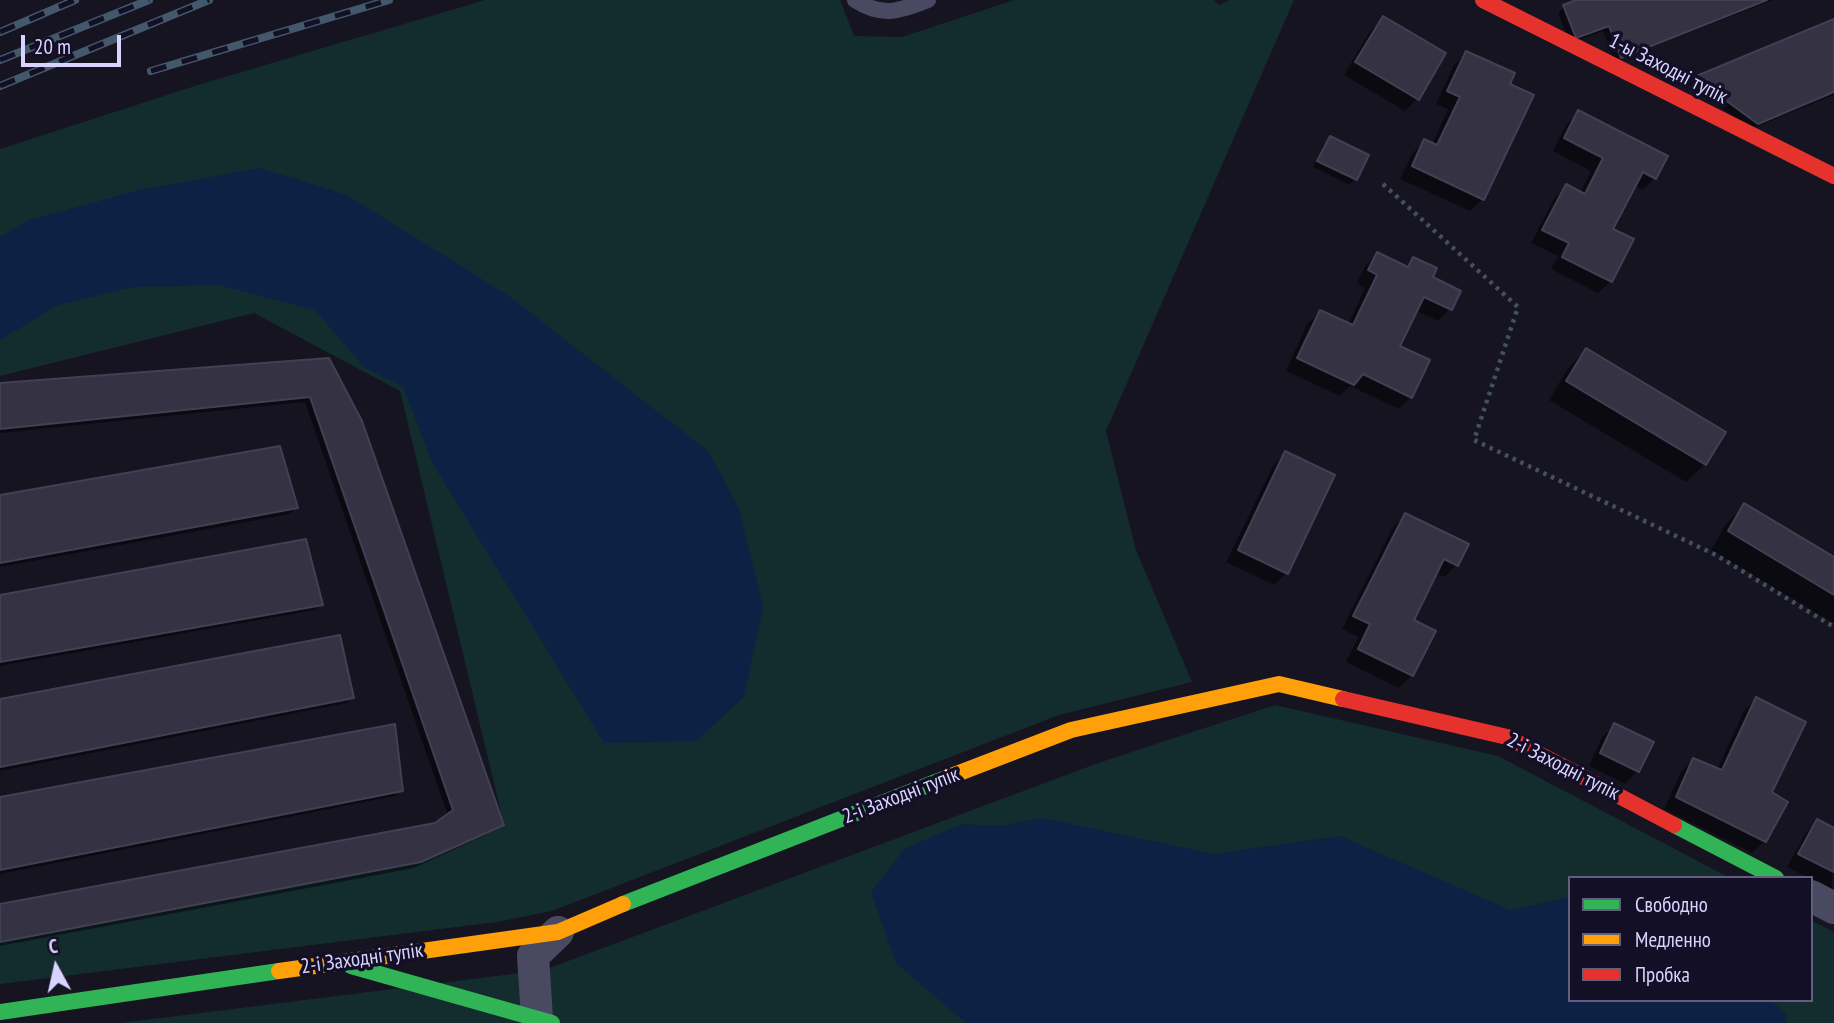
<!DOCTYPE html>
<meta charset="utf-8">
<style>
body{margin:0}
#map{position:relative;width:1834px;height:1023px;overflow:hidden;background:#161421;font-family:"PT Sans Narrow",sans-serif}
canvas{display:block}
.legend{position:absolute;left:1568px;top:876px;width:245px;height:126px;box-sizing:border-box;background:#130f26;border:2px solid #625e7d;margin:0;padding:9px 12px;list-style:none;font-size:21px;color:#d9d4ff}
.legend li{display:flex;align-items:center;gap:14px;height:35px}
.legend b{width:35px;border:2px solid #625e7d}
.north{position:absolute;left:21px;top:932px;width:70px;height:70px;-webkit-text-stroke:5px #130f26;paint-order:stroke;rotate:352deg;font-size:19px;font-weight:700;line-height:28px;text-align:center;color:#d9d4ff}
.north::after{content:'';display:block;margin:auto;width:24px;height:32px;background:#d9d4ff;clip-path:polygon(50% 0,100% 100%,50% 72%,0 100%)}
.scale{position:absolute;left:21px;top:35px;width:100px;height:32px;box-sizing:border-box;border:4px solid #d9d4ff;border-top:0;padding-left:9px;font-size:21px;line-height:24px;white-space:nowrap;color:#d9d4ff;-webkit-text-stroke:5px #130f26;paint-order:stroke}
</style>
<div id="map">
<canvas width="1834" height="1023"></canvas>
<ul class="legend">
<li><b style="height:9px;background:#30b455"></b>Свободно</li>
<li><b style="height:9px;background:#ff9f0a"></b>Медленно</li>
<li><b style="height:9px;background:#e5322d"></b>Пробка</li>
</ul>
<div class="north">С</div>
<div class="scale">20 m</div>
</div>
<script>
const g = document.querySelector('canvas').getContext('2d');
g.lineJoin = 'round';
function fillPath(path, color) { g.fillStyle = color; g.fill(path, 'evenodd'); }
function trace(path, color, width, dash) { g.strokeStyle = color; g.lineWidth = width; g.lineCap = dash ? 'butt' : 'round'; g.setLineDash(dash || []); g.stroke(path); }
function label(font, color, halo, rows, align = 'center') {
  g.font = font + ' "PT Sans Narrow",sans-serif'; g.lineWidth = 7; g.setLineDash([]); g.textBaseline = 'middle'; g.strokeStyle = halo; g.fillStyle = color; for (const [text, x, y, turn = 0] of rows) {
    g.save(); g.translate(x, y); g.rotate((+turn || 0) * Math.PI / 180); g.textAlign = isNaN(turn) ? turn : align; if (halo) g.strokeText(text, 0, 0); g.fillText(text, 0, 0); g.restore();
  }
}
const green = new Path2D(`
 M485,0H840L854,36L902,37L1014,0H1214L1219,5L1229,0H1294L1106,431L1136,550L1192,682L1059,715L552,911L497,922L0,984V942L421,862L504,825L400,391L254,313L0,376V149L201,84Z
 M1275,705L1498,756L1730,878H1570V1000H1811V920L1834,932V1023H121L544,970L1101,762Z`);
const water = new Path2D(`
 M260,168L347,195L509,296L709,452L739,509L763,607L744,697L696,741L604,743L433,464L403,387L365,368L315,310L219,285L134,287L58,305L0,340V237L26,221L139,190Z
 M1042,818L1214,854L1340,836L1510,910L1570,897V1000H1770L1786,1014V1023H966L896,963L871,892L905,848L963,824L999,826Z`);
const shadow = new Path2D(`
 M1581,0H1773L1615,62L1603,31L1570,43L1558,13L1564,7Z
 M1383,18L1418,98L1405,111L1344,75L1370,31Z
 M1834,21V95L1751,129L1689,84L1695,79Z
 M1467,53L1508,85L1483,199L1470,211L1400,179L1412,154L1425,141L1432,145L1448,109L1436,104L1454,65Z
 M1579,112L1655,178L1643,190L1634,186L1611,230V281L1598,293L1551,269L1558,256L1531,243L1554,199L1566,186L1580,193L1591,171L1553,151L1566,125Z
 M1330,138L1355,179L1349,185L1313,167L1324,144Z
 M1377,254L1405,267L1413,259L1431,278L1450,309L1438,321L1416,311L1398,347L1411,397L1399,409L1350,386L1340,396L1286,371L1307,324L1320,312L1348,325L1365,288L1357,283L1365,266Z
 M1586,350L1705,464L1686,482L1549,400L1568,368Z
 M328,360L502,825L496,830L414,868L0,946V906L436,825L448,816L305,402L0,433V385Z
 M1285,453L1287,573L1274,585L1226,562L1273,466Z
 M0,496L296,508L290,514L0,567Z
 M1745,505L1834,559V624L1711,550L1726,524Z
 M1405,515L1457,565L1444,577L1435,573L1411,621L1433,631L1412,675L1399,688L1346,662L1358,637L1342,629L1393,527Z
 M0,597L321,604L315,610L0,666Z
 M352,697L347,703L0,771V700Z
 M1756,699L1769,793L1765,841L1752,853L1664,809L1681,772L1693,760L1717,770L1744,711Z
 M1615,725L1637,771L1625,784L1589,766L1602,737Z
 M401,790L395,796L0,874V798Z
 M1817,821L1834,830L1832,890L1787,867L1805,834Z`);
const building = new Path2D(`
 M1576,0H1767L1621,58L1609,26L1576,38L1563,5Z
 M1383,16L1446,53L1419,100L1355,62Z
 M1834,19V92L1758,124L1694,77Z
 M1466,51L1515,73L1510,84L1534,95L1484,200L1412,166L1424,139L1437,145L1460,97L1447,91Z
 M1578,110L1668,156L1656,179L1643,172L1613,229L1634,239L1612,282L1562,257L1569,243L1542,230L1566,184L1585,194L1603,158L1564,138Z
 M1330,136L1369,155L1357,180L1317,161Z
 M1377,252L1408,267L1413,257L1437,268L1433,277L1461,291L1452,310L1424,297L1400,346L1430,360L1412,398L1363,374L1354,385L1297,358L1320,310L1353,325L1377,275L1368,270Z
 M1586,348L1726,432L1706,465L1566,381Z
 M329,358L362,421L504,825L421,862L0,942V904L435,823L453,810L310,397L0,429V383Z
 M280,446L298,508L0,563V495Z
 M1285,451L1335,475L1288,574L1238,550Z
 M1744,503L1834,557V595L1728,531Z
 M1405,513L1469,544L1458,566L1444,559L1414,620L1436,631L1413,676L1358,649L1370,624L1353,616Z
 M306,539L323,605L0,662V595Z
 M340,635L354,698L0,767V699Z
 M1756,697L1806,722L1772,792L1788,802L1766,842L1676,797L1693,758L1722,770Z
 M1614,723L1654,742L1639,772L1600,753Z
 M395,724L403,791L0,870V797Z
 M1817,819L1834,828V872L1798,854Z`);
const path = new Path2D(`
 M1383,184L1518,307L1474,440L1716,555L1834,627`);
const lane = new Path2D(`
 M855,0C883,18 899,11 928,0`);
const street = new Path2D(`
 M1811,896L1834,908
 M537,1018L533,956L558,932`);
const fast = new Path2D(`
 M1674,825L1776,878
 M623,904L946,778
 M351,966L552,1023
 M0,1012L279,971`);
const slow = new Path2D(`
 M946,778L1071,730L1279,684L1343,699
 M279,971L558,932L623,904`);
const jam = new Path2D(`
 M1483,0L1834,176
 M1343,699L1507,737L1674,825`);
const rail = new Path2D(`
 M0,32L75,0
 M0,60L149,0
 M151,71L389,0
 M0,86L209,0`);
const streetNames = [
 ["1-ы Заходні тупік",1668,69,27],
 ["2-і Заходні тупік",1563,767,27],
 ["2-і Заходні тупік",901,796,-21],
 ["2-і Заходні тупік",362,959,-8]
];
fillPath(green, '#132c2d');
fillPath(water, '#0d2144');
fillPath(shadow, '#0007');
fillPath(building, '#343243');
trace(building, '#433f54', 2);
trace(path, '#44505f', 4.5, [3.5, 5]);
trace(lane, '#4a4962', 16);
trace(street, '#4a4962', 32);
trace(fast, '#30b455', 16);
trace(slow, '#ff9f0a', 16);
trace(jam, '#e5322d', 16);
trace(rail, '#43596b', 8);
trace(rail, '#130f26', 5, [16]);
label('21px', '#d9d4ff', '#130f26', streetNames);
</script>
